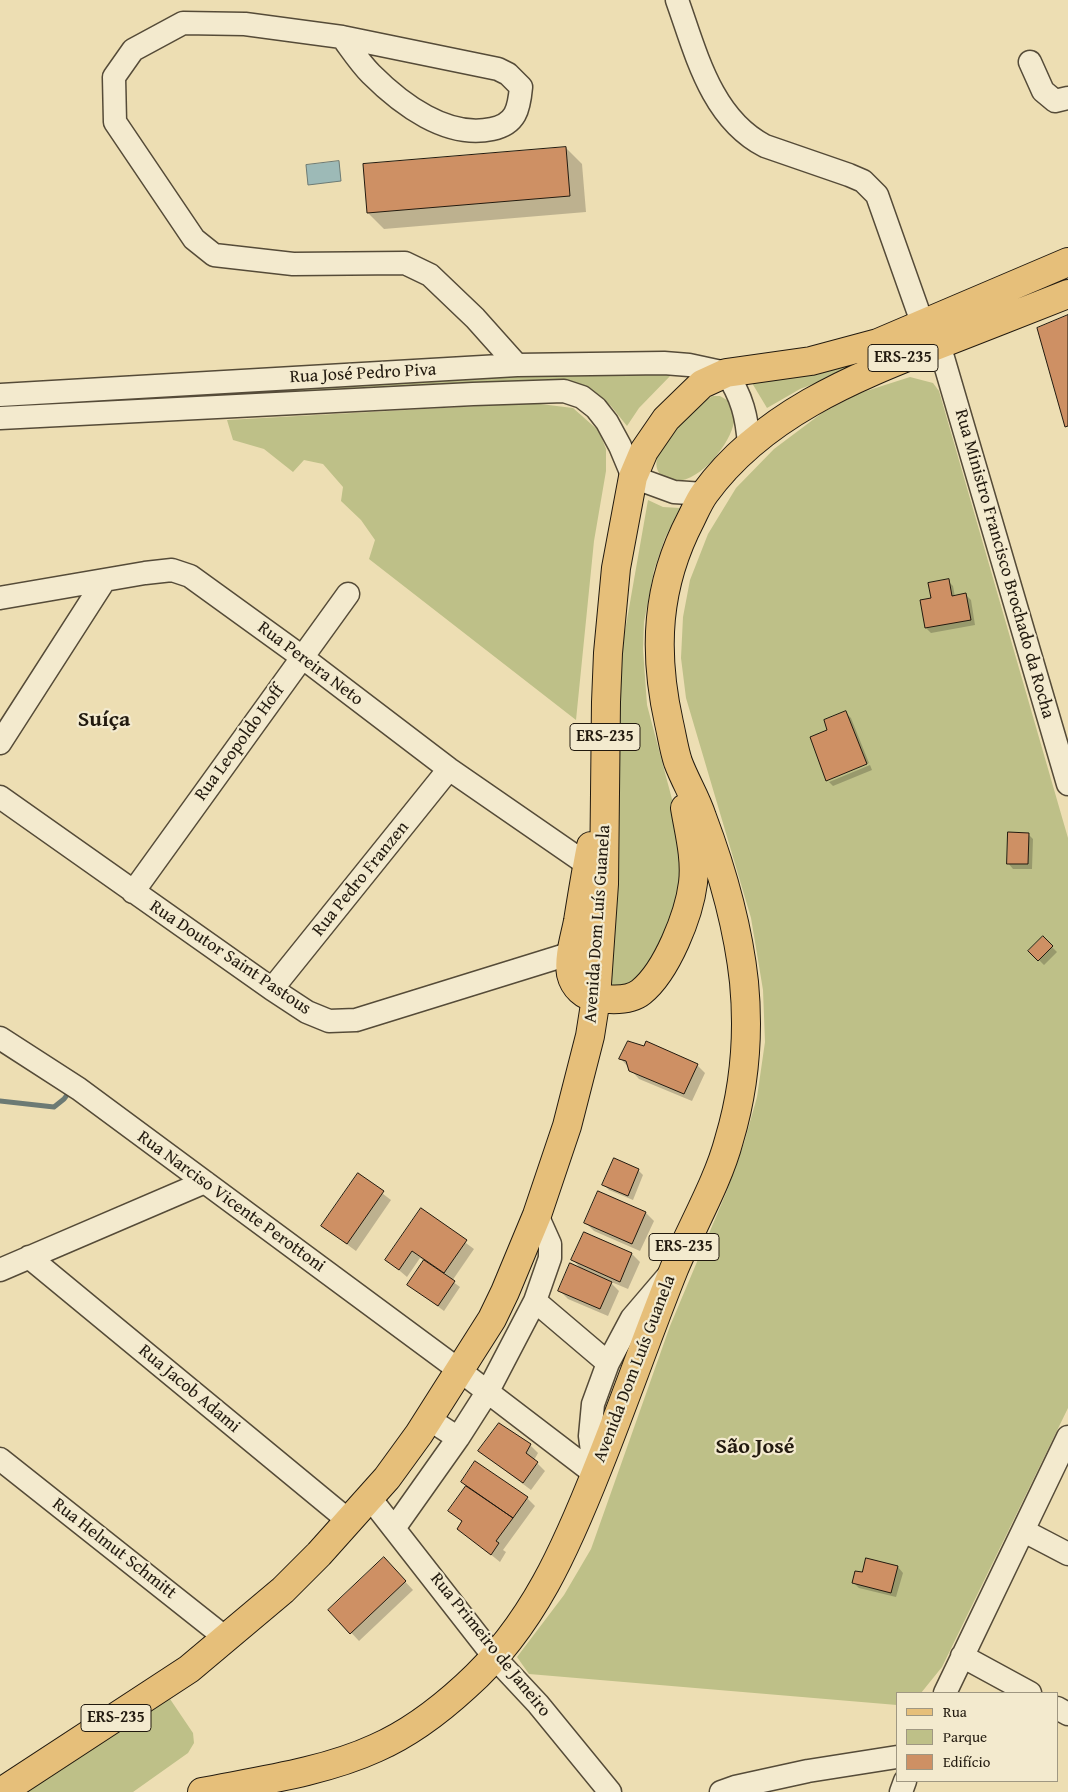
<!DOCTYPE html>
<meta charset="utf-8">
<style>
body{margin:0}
#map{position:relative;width:1068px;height:1792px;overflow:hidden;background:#eddeb3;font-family:"Gentium Book Plus",serif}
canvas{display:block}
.legend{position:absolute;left:896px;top:1692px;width:162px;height:90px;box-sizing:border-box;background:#f3eace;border:1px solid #9f9782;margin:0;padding:6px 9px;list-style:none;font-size:15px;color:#221a0f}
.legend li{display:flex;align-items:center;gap:10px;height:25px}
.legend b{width:25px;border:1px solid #9f9782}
</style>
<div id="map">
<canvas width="1068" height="1792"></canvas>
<ul class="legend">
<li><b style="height:6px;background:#e6bf7a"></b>Rua</li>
<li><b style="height:14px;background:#bec088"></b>Parque</li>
<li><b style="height:14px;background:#ce9064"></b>Edifício</li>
</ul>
</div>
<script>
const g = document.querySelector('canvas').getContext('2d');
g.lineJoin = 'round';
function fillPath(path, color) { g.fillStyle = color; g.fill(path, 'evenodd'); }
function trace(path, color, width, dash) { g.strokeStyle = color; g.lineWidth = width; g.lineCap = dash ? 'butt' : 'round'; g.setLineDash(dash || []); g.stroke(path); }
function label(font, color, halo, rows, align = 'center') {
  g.font = font + ' "Gentium Book Plus",serif'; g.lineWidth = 4.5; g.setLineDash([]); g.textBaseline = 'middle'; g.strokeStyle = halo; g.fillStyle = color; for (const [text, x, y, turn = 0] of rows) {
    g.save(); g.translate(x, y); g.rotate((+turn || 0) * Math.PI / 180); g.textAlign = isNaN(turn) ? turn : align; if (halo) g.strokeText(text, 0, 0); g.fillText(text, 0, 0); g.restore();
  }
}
const green = new Path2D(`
 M881,352L846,372L800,389L767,408L749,378Z
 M673,373L639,408L627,426L611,406L587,388L216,400V393L514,375Z
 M910,377L933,383L939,391L1068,838V1408L942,1667L921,1693H897V1705L529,1674L517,1657L564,1595L591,1549L670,1326L726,1193L744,1143L757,1097L765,1042L763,990L751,918L686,698L681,658L683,617L690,580L708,534L736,488L774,449L822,413L860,393Z
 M713,396H720L732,403C733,409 735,416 734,422C730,446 692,493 665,478C634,460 697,403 713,396Z
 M532,403L573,408L599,431L606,449V471L594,541L576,720L369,559L375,540L361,520L341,501L343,487L323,464L304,460L293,472L264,449L233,440L227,420Z
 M648,500L663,507L680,508L665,538L654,570L644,622L643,649L647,705L681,833L679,893L664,938L638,980L609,991L616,909L615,801L622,648Z
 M168,1696L193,1733L194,1743L188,1753L133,1792H19Z`);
const water = new Path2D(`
 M339,161L341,181L308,185L306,165Z`);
const shadow = new Path2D(`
 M566,148L582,164L586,212L384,229L368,213Z
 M948,581L953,586L955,597L966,595L971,600L975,625L931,633L926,628L921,601L932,599Z
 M846,713L851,718L869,763L828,779V781L811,738L829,731Z
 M870,765L872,770L833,786L829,782Z
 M1028,834L1033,839L1032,869H1013L1008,863Z
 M1043,938L1057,952L1044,965L1030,951Z
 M620,1058L697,1065L705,1073L692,1101L639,1079Z
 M638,1170L643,1175L633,1200L609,1190L604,1185Z
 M358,1175L391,1200L356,1251L322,1226Z
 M599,1193L646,1213L654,1221L640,1251L594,1231L586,1223Z
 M421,1210L474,1249L452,1281L460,1287L444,1311L408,1284L424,1261L420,1258L407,1277L387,1260Z
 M632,1254L640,1262L628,1289L609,1281L619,1291L608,1316L568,1299L560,1291L582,1270L573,1260Z
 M530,1445L538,1453L534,1460L545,1471L531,1490L479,1451Z
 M475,1462L527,1498L535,1506L503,1550L506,1552L500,1562L459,1529L463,1522L450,1511L467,1487L462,1482Z
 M384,1559L413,1590L359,1641L330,1610Z
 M898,1567L903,1573L896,1597L859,1588L854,1583L863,1574Z`);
const stream = new Path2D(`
 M0,1101L54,1107L64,1099L70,1091`);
const building = new Path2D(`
 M566,147L570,196L367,213L363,164Z
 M1068,315V426L1065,427L1037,328Z
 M949,579L952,596L966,593L971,620L925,628L920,600L931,598L928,583Z
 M846,711L867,764L826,781L810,737L827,730L824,720Z
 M1008,832L1029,833L1028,864H1007Z
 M1043,936L1053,946L1038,961L1028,951Z
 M628,1041L644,1046L646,1041L698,1064L684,1094L629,1071L626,1061L619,1059Z
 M614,1158L639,1169L628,1196L602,1185Z
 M358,1173L384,1191L347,1244L321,1226Z
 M598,1191L646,1212L632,1244L584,1223Z
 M421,1208L467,1240L444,1273L412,1251L399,1270L385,1260Z
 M584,1232L632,1253L620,1282L571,1260Z
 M424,1260L455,1281L438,1306L407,1285Z
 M570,1263L612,1282L600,1309L558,1291Z
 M499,1423L531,1444L526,1453L538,1462L523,1483L478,1451Z
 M475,1461L528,1497L513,1518L461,1482Z
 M466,1486L513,1518L496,1541L499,1543L491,1555L457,1529L462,1521L448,1511Z
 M384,1557L406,1581L350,1634L328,1610Z
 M866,1558L898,1566L891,1593L852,1583L855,1571L862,1572Z`);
const minor = new Path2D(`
 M677,0C696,53 711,118 765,146L849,175L863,181L877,195L923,325
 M342,37C351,49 360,63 371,74C401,104 447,139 492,129C516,124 519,109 521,87L508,74L498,69L342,37L245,24L183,23L133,50L114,77L115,122L194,239L214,255L293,264L405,263L430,275L475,318L517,365
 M1030,62L1043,91L1055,101L1068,98
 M939,344L1068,784
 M0,395L517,365L664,363L689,365L726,373C742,396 747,417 749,445
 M0,418L473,394L564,391L582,397L596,408L607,422L620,446L633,477L674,492L704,494
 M0,598L145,573L172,570L190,576L302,657L449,769L588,865
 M0,743L104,581
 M0,797L272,989L307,1012L329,1021L356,1020L572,953
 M133,892L348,594
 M272,989L449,769
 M0,1038L79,1089L459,1370L595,1474
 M29,1257L349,1521
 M0,1270L205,1182
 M535,1301L608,1363
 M429,1419L458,1438L488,1391L535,1301L550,1258V1244L537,1215
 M0,1459L227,1639
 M595,1474L590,1436L593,1404L608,1363L632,1318L667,1277
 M370,1498L495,1658L538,1704L610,1792
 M395,1527L458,1438
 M1024,1531L1068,1554
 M962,1656L1030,1693
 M945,1693L1068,1437
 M1057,1708L1068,1714
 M721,1792L735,1787L808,1771L897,1757
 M901,1792L905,1781`);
const major = new Path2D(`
 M591,846C586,871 582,896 578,921C575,937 568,958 571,974C574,987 584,996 597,998C611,1000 630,1001 641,992C667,971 689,915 693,883C696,858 689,832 685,808
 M1,1792L189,1669L283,1590L319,1554L387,1478L419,1434L492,1319L505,1292L537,1215L567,1126L590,1036L596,998L604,884L606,702L608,653L616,568L633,477L644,451L666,419L702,384L726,373L811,361L878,343L1068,262
 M202,1792C258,1781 324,1772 376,1748C408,1734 441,1709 466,1686C533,1626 567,1546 599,1465C625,1400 648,1334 674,1269C691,1228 718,1182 729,1140C744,1090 749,1034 744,982C738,926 722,870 702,817C696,798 685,781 678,762C674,750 672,736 669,723C653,651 656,586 691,519C695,511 699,501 705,493C761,416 852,378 938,345C981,328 1025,311 1068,294`);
const shields = [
 [903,358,70],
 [605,737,70],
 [684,1247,70],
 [116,1718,70]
];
const shieldNames = [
 ["ERS-235",903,358],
 ["ERS-235",605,737],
 ["ERS-235",684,1247],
 ["ERS-235",116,1718]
];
const streetNames = [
 ["Rua José Pedro Piva",363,374,-3],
 ["Rua Ministro Francisco Brochado da Rocha",1004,564,74],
 ["Rua Pereira Neto",310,664,37],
 ["Rua Leopoldo Hoff",240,743,-54],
 ["Rua Pedro Franzen",361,879,-51],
 ["Avenida Dom Luís Guanela",598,924,-86],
 ["Rua Doutor Saint Pastous",230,958,34],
 ["Rua Narciso Vicente Perottoni",231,1202,36],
 ["Avenida Dom Luís Guanela",635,1369,-69],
 ["Rua Jacob Adami",189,1389,40],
 ["Rua Helmut Schmitt",114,1549,38],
 ["Rua Primeiro de Janeiro",490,1645,51]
];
const districtNames = [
 ["Suíça",104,720],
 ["São José",755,1447]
];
fillPath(green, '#bec088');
fillPath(water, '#9dbab7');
trace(water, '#6c7a74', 1);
fillPath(shadow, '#0003');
trace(stream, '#6c7a74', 5);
fillPath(building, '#ce9064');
trace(building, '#221a0f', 1);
trace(minor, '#554b38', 25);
trace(major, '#221a0f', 30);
trace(minor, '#f3eace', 22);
trace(major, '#e6bf7a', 28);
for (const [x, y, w] of shields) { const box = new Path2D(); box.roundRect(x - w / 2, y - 13.5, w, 27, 4); g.fillStyle = '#f3eace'; g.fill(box); trace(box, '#221a0f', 1); }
label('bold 16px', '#221a0f', null, shieldNames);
label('18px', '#221a0f', '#f3eace', streetNames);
label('bold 22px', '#221a0f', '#f3eace', districtNames);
</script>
